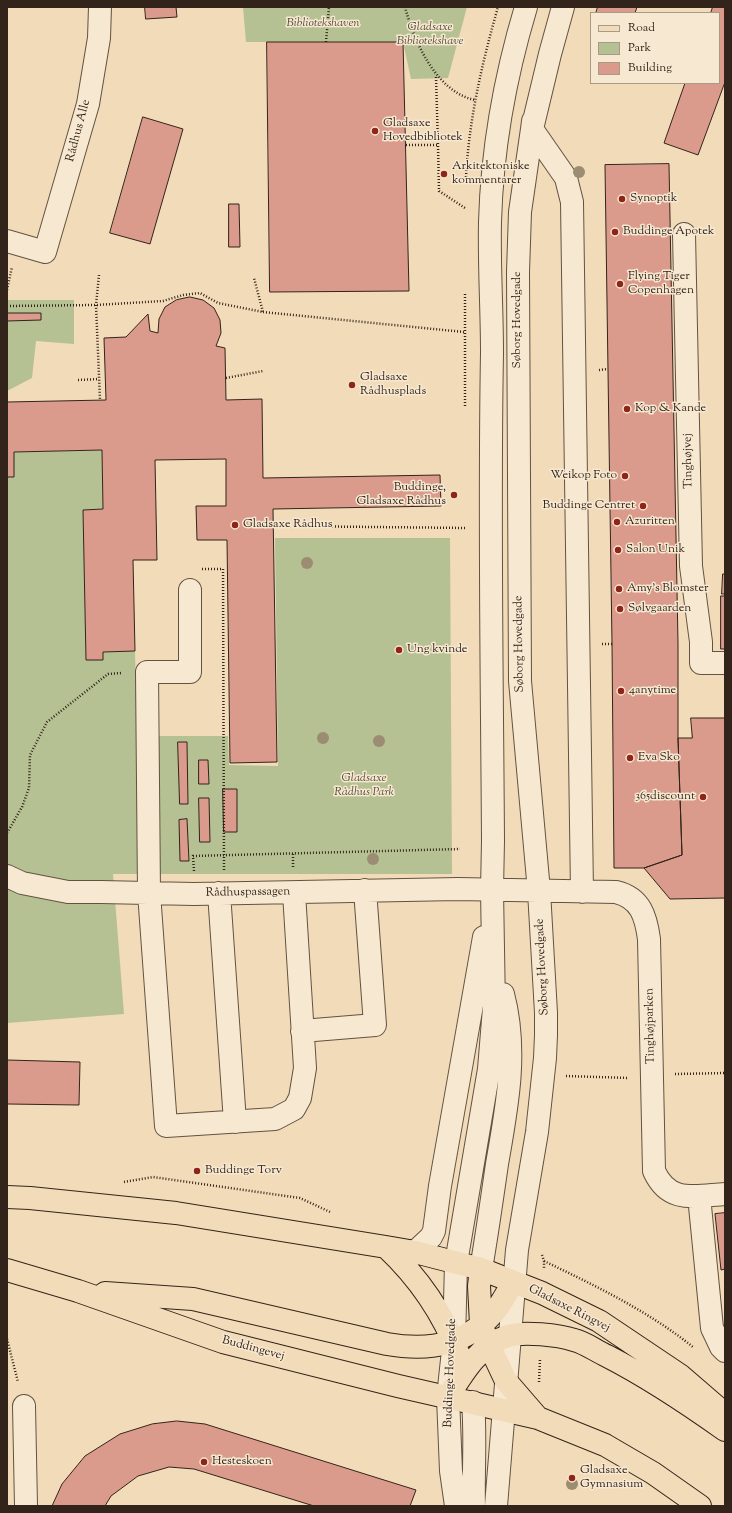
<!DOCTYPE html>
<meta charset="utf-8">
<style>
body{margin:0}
#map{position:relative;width:732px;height:1513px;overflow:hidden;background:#f2dbb8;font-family:"Sorts Mill Goudy",serif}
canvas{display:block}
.frame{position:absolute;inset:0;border:8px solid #33241b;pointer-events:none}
.legend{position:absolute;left:590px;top:12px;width:130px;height:72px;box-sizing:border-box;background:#f7e8d1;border:1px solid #a99a88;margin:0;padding:5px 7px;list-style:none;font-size:12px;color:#33241b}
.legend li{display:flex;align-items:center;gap:8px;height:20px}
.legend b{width:20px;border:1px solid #a99a88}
</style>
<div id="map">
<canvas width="732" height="1513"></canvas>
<div class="frame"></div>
<ul class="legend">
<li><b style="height:5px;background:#f2dbb8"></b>Road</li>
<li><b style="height:11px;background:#b5c193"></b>Park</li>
<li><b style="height:11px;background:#da9a8c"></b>Building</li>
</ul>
</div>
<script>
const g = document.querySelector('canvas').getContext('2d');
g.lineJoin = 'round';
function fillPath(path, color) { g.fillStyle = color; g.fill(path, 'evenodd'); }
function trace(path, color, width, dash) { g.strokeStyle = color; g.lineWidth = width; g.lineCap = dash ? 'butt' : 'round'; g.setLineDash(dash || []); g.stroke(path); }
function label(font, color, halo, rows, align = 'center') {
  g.font = font + ' "Sorts Mill Goudy",serif'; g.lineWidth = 3; g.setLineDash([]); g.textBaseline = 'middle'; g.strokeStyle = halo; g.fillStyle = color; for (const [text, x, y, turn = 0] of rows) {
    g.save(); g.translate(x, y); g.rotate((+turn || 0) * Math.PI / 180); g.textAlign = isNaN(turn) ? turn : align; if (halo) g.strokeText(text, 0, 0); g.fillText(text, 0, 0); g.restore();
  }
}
const green = new Path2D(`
 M243,7H467L448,78L411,79L403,42H246Z
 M7,300H74V344L36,341L32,378L7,391Z
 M102,450L103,509L83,510L86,660H103V652L135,651L137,736H228L229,765L278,766L275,538H450L452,874H113L124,1014L7,1023V477H14V452Z`);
const building = new Path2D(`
 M145,7H176L177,17L146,19Z
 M598,7H637L635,13H596Z
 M713,7H725V82L698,155L664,143L685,83H719V13H711Z
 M267,42H403L409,291L270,292Z
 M143,117L183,129L150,244L110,233Z
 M669,164L678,643V738L682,855L644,868H614L612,644L605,165Z
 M229,204H239L240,247H229Z
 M190,297L203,300L214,308L220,320L221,333L216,346L225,348L226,400L262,399L263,478L440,475L441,506L273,509L277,762L230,763L227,540H197L196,506H226V459L155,460L157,560H133L135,651L103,652V660H86L83,510L103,509L102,450L14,452V477H7V402L106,400L104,338L126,337L148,314L150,331L158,333L159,319L165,307L176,300Z
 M7,313H41V320L7,321Z
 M723,574H725V594H722Z
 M721,596H725V649H721Z
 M691,718H725V898L670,899L644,868L682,855L678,738H692Z
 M178,742H187L188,804H180Z
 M199,760H208L209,784H199Z
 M223,789H237V832H224Z
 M199,798H209L210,842H200Z
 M187,819L189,861H180L179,820Z
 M7,1060L80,1062L79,1105L7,1104Z
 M725,1213V1269L721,1270L715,1214Z
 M177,1421L205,1424L416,1490L410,1506H314L194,1469L169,1467L138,1476L111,1496L105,1506H52L62,1484L85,1456L120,1434L152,1424Z`);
const path = new Path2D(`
 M405,7C414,41 436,92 475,100
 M326,42L329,7
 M436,77L438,145
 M406,145H438L439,191L465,208
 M466,177C469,119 482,63 498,7
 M99,275L96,305L100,400
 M7,290L12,267
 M465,294V407
 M7,306L96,305L163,301L183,295L200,293L218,303L263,312L254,278
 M263,312L464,332
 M599,370L608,369
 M226,378L263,371
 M78,380L99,379
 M281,526L467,528
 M202,569H223L224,870
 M602,644H612
 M7,833L22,807L29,788L30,755L47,722L108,674L122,673
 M293,854V868
 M194,871L193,856L460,849
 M675,1074L725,1073
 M566,1076L629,1078
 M124,1182L153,1177L300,1198L330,1212
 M542,1255L544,1261V1268
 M544,1261C596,1286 648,1311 693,1347
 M7,1339L18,1382
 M539,1382L540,1359`);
const minor = new Path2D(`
 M533,121L532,129L566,178L572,202L582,892
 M684,234L691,566L701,642V663H725
 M7,241L45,252L88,104L99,38L100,7
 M190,590V672H147L149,893L166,1126L275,1119L294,1109L300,1098L305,1068L294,893
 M7,876L22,883L68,892H101L194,894L458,889L616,892C641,898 646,917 649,939L654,1171C669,1204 694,1196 725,1194
 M219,893L235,1122
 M302,1031L375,1025L365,890
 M699,1196L712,1328L721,1347L725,1351
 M415,1252L431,1237L434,1231L440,1186L484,937
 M481,1269C487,1234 492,1199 497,1164C507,1107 518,1051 503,994
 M473,1402C476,1437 473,1471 474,1506
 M24,1406L26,1506
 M456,1506L451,1471L448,1397L454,1341L456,1263L489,1069L494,1008L492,890L493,841C492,678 489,515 492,353C492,309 489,266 490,222C492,149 505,77 526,7
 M496,1506L517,1250L537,1132L545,1058L546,1035V1013L539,891L520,681L518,272L520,212L532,129L550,54L563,7`);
const major = new Path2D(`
 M7,1197L30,1198L176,1213L386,1247L415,1252L481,1269L542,1293L599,1321L681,1376L725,1414
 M386,1247C418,1277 443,1313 459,1355
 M481,1269L479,1286L481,1324L490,1347L506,1381L538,1418
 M7,1270L78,1291L223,1342L398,1386L538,1418L605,1445L653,1473L700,1506
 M105,1293L193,1299L387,1344C433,1352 470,1344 499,1306C504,1298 509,1290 513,1282
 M448,1397C463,1373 479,1345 508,1336C523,1331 559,1335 574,1340C586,1343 596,1351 607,1356C648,1377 687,1403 725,1430`);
const trees = [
 [579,172],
 [307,563],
 [323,738],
 [379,741],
 [373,859],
 [572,1484]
];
const markers = [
 [375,131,4,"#8f2418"],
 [444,174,4,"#8f2418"],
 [622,199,4,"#8f2418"],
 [615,232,4,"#8f2418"],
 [620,284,4,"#8f2418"],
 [352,385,4,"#8f2418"],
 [627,409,4,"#8f2418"],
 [625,476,4,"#8f2418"],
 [454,495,4,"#8f2418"],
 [643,506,4,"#8f2418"],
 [617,522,4,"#8f2418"],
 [235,525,4,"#8f2418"],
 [618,550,4,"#8f2418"],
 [619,589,4,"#8f2418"],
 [620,609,4,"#8f2418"],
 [399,650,4,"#8f2418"],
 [621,691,4,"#8f2418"],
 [630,758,4,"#8f2418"],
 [703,797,4,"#8f2418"],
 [197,1171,4,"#8f2418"],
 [204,1462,4,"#8f2418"],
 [572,1478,4,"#8f2418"]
];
const parkNames = [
 ["Bibliotekshaven",323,24],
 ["Gladsaxe",430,28],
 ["Bibliotekshave",430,42],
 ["Gladsaxe",364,779],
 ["Rådhus Park",364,793]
];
const poiNames = [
 ["Gladsaxe",383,124],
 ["Hovedbibliotek",383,138],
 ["Arkitektoniske",452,167],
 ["kommentarer",452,181],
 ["Synoptik",630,199],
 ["Buddinge Apotek",623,232],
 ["Flying Tiger",628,277],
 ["Copenhagen",628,291],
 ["Gladsaxe",360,378],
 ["Rådhusplads",360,392],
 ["Kop & Kande",635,409],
 ["Weikop Foto",617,476,"right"],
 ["Buddinge,",446,488,"right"],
 ["Gladsaxe Rådhus",446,502,"right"],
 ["Buddinge Centret",635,506,"right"],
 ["Azuritten",625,522],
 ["Gladsaxe Rådhus",243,525],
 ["Salon Unik",626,550],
 ["Amy's Blomster",627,589],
 ["Sølvgaarden",628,609],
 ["Ung kvinde",407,650],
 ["4anytime",629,691],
 ["Eva Sko",638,758],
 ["365discount",695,797,"right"],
 ["Buddinge Torv",205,1171],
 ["Hesteskoen",212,1462],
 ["Gladsaxe",580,1471],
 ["Gymnasium",580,1485]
];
const streetNames = [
 ["Rådhus Alle",79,131,-75],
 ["Søborg Hovedgade",518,320,-90],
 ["Tinghøjvej",689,461,-91],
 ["Søborg Hovedgade",520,644,-91],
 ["Rådhuspassagen",248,893,-1],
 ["Søborg Hovedgade",543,967,-93],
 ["Tinghøjparken",651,1026,-91],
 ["Gladsaxe Ringvej",569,1309,27],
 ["Buddingevej",253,1349,15],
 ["Buddinge Hovedgade",451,1373,-88]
];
fillPath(green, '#b5c193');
fillPath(building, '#da9a8c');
trace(building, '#33241b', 1);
trace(minor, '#635242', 24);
trace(major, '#33241b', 24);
trace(path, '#33241b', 2.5, [1, 2]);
trace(minor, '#f7e8d1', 22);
trace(major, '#f2dbb8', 22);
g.fillStyle = '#9b8c72';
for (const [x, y] of trees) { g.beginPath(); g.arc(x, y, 6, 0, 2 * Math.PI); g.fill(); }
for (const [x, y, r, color] of markers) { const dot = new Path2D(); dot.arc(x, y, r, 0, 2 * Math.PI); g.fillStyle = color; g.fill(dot); trace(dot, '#f7e8d1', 1.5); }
label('italic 12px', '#544b39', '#f7e8d1', parkNames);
label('12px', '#33241b', '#f7e8d1', poiNames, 'left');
label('12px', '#33241b', '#f7e8d1', streetNames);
</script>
